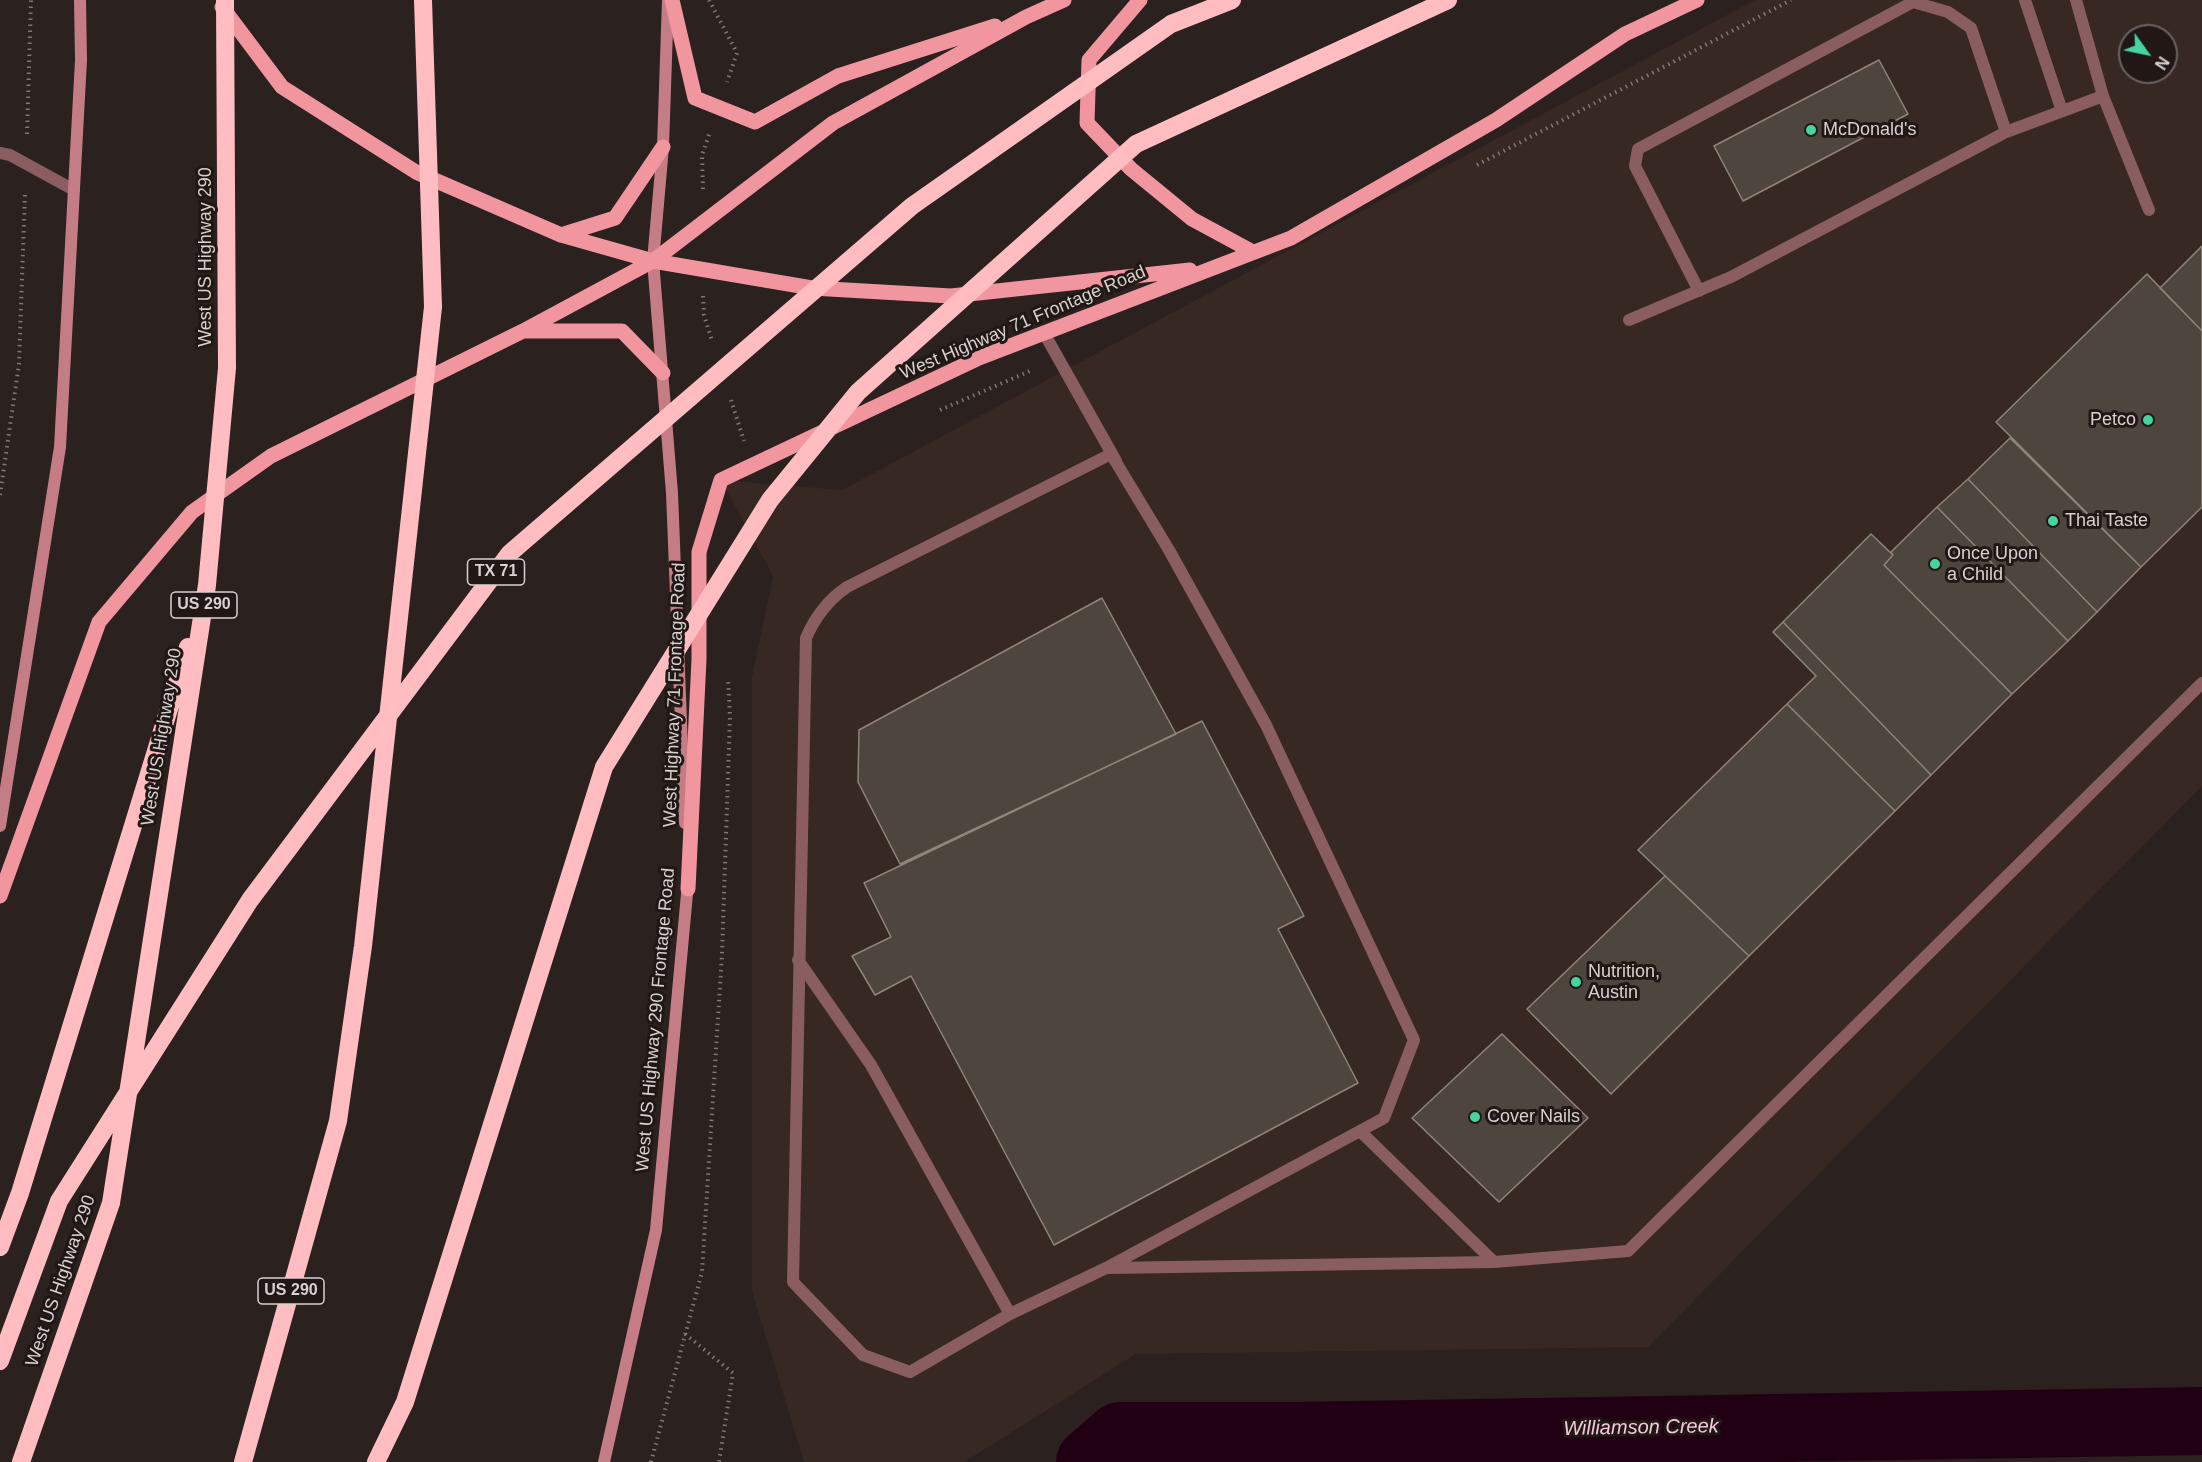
<!DOCTYPE html>
<style>
body{margin:0}
#map{position:relative;width:2202px;height:1462px;overflow:hidden;background:#2b211e;font-family:Arial,sans-serif}
canvas{display:block}
.north{position:absolute;left:2118px;top:24px;width:60px;height:60px;box-sizing:border-box;background:#211815;border:2px solid #6a625f;border-radius:50%;rotate:123deg;font-size:16px;font-weight:700;line-height:24px;text-align:center;color:#d7d1cf}
.north::after{content:'';display:block;margin:auto;width:21px;height:27px;background:#45d49f;clip-path:polygon(50% 0,100% 100%,50% 72%,0 100%)}
</style>
<div id="map">
<canvas width="2202" height="1462"></canvas>
<div class="north">N</div>
</div>
<script>
const g = document.querySelector('canvas').getContext('2d');
g.lineJoin = 'round';
function fillPath(path, color) { g.fillStyle = color; g.fill(path, 'evenodd'); }
function trace(path, color, width, dash) { g.strokeStyle = color; g.lineWidth = width; g.lineCap = dash ? 'butt' : 'round'; g.setLineDash(dash || []); g.stroke(path); }
function label(font, color, halo, rows, align = 'center') {
  g.font = font + ' Arial,sans-serif'; g.lineWidth = 6; g.setLineDash([]); g.textBaseline = 'middle'; g.strokeStyle = halo; g.fillStyle = color; for (const [text, x, y, turn = 0] of rows) {
    g.save(); g.translate(x, y); g.rotate((+turn || 0) * Math.PI / 180); g.textAlign = isNaN(turn) ? turn : align; if (halo) g.strokeText(text, 0, 0); g.fillText(text, 0, 0); g.restore();
  }
}
const built = new Path2D(`
 M1755,0H2202V786L1648,1347L1136,1354L964,1462H804L752,1291V677L773,576L721,480L842,490ZM2130,36H2166V72H2130Z`);
const river = new Path2D(`
 M1090,1462L1120,1436H1293L2202,1421`);
const building = new Path2D(`
 M1879,60L1908,114L1743,201L1714,146Z
 M2202,246V331L2160,288Z
 M2147,274L2202,331V507L2141,567L1996,422Z
 M2010,438L2141,567L2097,612L1968,479Z
 M1968,479L2097,612L2068,641L1937,507Z
 M1937,507L2068,641L2012,694L1884,565L1893,555L1891,552Z
 M1871,534L1893,555L1884,565L2012,694L1931,775L1783,622Z
 M1102,598L1176,734L900,864L858,782L859,730Z
 M1783,622L1931,775L1895,811L1787,704L1816,676L1773,632Z
 M1787,704L1895,811L1749,956L1638,850Z
 M1202,721L1304,916L1278,929L1358,1083L1054,1245L911,976L875,995L852,956L891,937L864,883Z
 M1665,876L1749,956L1611,1094L1527,1009Z
 M1502,1034L1588,1118L1499,1202L1412,1118Z`);
const path = new Path2D(`
 M709,0L737,53L727,82
 M27,134L31,0
 M1477,165L1791,0
 M703,189L702,155L710,132
 M703,296L704,315L712,341
 M731,400L744,441
 M940,410L1030,371
 M0,495L19,364L25,193
 M685,1334L733,1373L719,1462
 M651,1462L702,1272L722,954L730,717L728,678`);
const lane = new Path2D(`
 M2025,0L2062,111
 M2076,0L2103,96L2149,210
 M0,153L10,155L74,190
 M1699,291L1635,166L1638,149L1913,2L1948,12L1971,28L2006,132
 M1629,320L1731,277L2006,132L2103,96
 M1044,333L1116,461
 M1111,454L1169,550L1266,725L1414,1040L1384,1118L1106,1268L1010,1314L910,1372L863,1355L793,1282L806,638C815,617 828,600 847,587Z
 M798,960L871,1065L1010,1314
 M1360,1131L1494,1262
 M1108,1268L1494,1262L1628,1251L2202,683`);
const secondary = new Path2D(`
 M668,0L663,147L653,261L672,493L685,823
 M0,826L60,447L81,60L80,0
 M604,1462L656,1230L688,883`);
const primary = new Path2D(`
 M672,0L695,98L755,122L838,76L995,26
 M1140,0L1089,60L1087,123L1131,169L1192,219L1253,252
 M222,7L282,87L416,172L561,235L653,261L812,288L951,296L1190,270
 M561,235L615,218L663,147
 M526,331H622L663,373
 M688,889L699,659V552L721,480L979,358L1291,238L1496,120L1625,34L1697,0
 M0,896L99,622L192,512L271,456L523,331L653,261L833,123L1026,17L1064,0`);
const highway = new Path2D(`
 M0,1247L20,1193L188,647
 M0,1361L59,1201L250,900L510,553L912,206L1171,24L1232,0
 M21,1462L111,1203L207,585L227,368L225,0
 M243,1462L338,1121L363,946L433,307L423,0
 M376,1462L405,1402L604,767L770,500L858,392L1136,144L1448,0`);
const markers = [
 [1811,130,6,"#45d49f"],
 [2148,420,6,"#45d49f"],
 [2053,521,6,"#45d49f"],
 [1935,564,6,"#45d49f"],
 [1576,982,6,"#45d49f"],
 [1475,1117,6,"#45d49f"]
];
const shields = [
 [496,572,57],
 [204,605,66],
 [291,1291,66]
];
const shieldNames = [
 ["TX 71",496,572],
 ["US 290",204,605],
 ["US 290",291,1291]
];
const poiNames = [
 ["McDonald's",1823,130],
 ["Petco",2136,420,"right"],
 ["Thai Taste",2065,521],
 ["Once Upon",1947,554],
 ["a Child",1947,575],
 ["Nutrition,",1588,972],
 ["Austin",1588,993],
 ["Cover Nails",1487,1117]
];
const streetNames = [
 ["West US Highway 290",206,257,-90],
 ["West Highway 71 Frontage Road",1023,323,-23],
 ["West Highway 71 Frontage Road",675,695,-88],
 ["West US Highway 290",162,737,-81],
 ["West US Highway 290 Frontage Road",656,1020,-85],
 ["West US Highway 290",61,1281,-71]
];
const waterNames = [
 ["Williamson Creek",1641,1428,-1]
];
fillPath(built, '#382824');
trace(river, '#210013', 68);
fillPath(building, '#4d453e');
trace(building, '#8e857d', 1.5);
trace(path, '#807876', 4, [1.5, 4.5]);
trace(lane, '#8a5d61', 12);
trace(secondary, '#c47d84', 12);
trace(primary, '#f1969f', 15);
trace(highway, '#ffbcc1', 18);
for (const [x, y, r, color] of markers) { const dot = new Path2D(); dot.arc(x, y, r, 0, 2 * Math.PI); g.fillStyle = color; g.fill(dot); trace(dot, '#211815', 2); }
for (const [x, y, w] of shields) { const box = new Path2D(); box.roundRect(x - w / 2, y - 13, w, 26, 4.5); g.fillStyle = '#211815'; g.fill(box); trace(box, '#d7d1cf', 1.5); }
label('bold 16px', '#d7d1cf', null, shieldNames);
label('18px', '#d7d1cf', '#211815', poiNames, 'left');
label('18px', '#d7d1cf', '#211815', streetNames);
label('italic 20px', '#f6c8dd', '#211815', waterNames);
</script>
